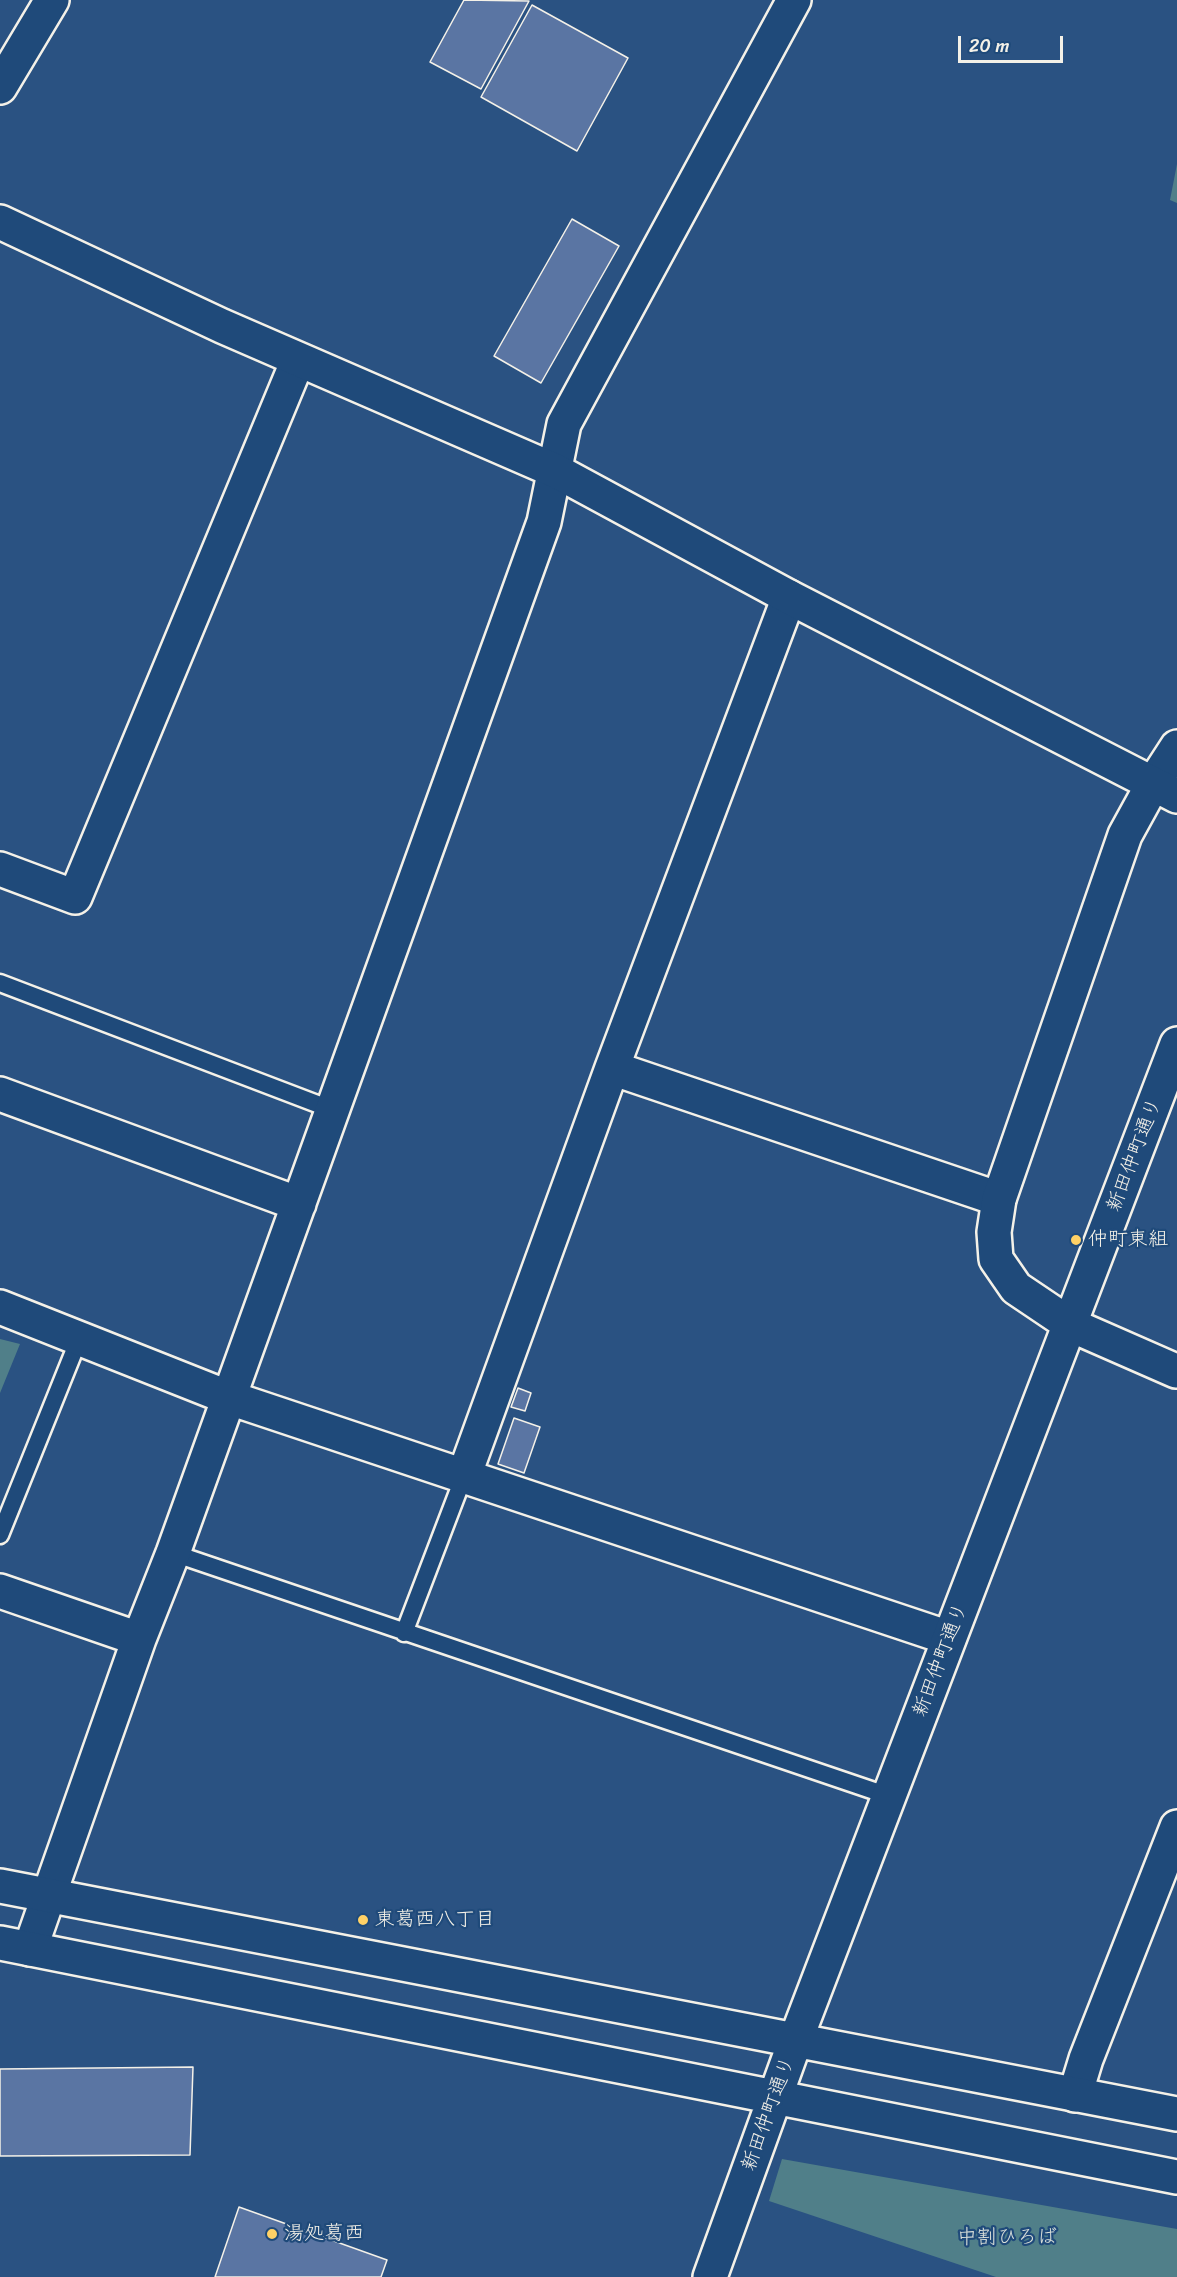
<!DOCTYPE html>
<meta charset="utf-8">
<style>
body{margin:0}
#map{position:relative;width:1177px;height:2277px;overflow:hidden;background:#2a5282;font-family:Sriracha,sans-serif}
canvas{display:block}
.scale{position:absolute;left:958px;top:36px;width:105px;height:27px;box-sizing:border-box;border:3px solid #f4f1e8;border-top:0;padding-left:8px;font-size:18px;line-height:21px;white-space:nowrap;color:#f4f1e8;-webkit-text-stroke:4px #1f4a7a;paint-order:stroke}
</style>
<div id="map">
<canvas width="1177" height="2277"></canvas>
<div class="scale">20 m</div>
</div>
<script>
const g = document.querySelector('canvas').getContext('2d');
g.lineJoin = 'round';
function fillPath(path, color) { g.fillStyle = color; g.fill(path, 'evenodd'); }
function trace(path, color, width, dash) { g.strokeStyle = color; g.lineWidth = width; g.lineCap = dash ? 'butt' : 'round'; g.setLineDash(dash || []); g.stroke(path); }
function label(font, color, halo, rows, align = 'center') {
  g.font = font + ' Sriracha,"Klee One",sans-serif'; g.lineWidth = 4.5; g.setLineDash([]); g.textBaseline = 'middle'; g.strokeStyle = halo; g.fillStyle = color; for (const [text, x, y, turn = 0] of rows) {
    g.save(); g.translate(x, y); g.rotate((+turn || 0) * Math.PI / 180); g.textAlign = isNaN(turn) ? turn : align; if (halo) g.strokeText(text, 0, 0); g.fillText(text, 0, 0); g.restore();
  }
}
const green = new Path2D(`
 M1177,164V203L1170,200Z
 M0,1339L20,1344L0,1393Z
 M782,2159L1177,2229V2277H996L769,2201Z`);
const building = new Path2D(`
 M464,0L529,1L481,89L430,62Z
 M532,5L628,58L577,151L481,97Z
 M572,219L619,246L541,383L494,356Z
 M518,1388L531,1393L525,1411L511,1407Z
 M514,1418L540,1427L524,1473L498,1464Z
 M193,2067L190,2155L0,2156V2069Z
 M239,2207L387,2260L381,2277H215Z`);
const lane = new Path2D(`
 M0,983L333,1110
 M0,1535L79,1339
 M173,1553L889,1796
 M404,1633L464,1476`);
const street = new Path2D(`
 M1153,784L1177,747
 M0,869L75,897L298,360
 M612,1068L999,1199
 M0,1094L299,1204
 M0,1307L227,1397L949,1638
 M464,1476L612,1068L789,597
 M0,1591L139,1639
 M30,1949L139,1639L173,1553L544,522L564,424L794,0
 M1075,2095L1086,2059L1177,1827`);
const secondary = new Path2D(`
 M0,87L52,0
 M0,222L222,326L556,471L789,597L1177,796
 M1153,784L1125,835L999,1199L994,1232L996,1259L1016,1288L1071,1325L1176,1371
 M0,1886L1177,2114
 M0,1943L1177,2177
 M710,2277L796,2039L1177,1044`);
const markers = [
 [1076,1240,6,"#ffd166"],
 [363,1920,6,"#ffd166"],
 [272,2234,6,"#ffd166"]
];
const streetNames = [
 ["新田仲町通り",1135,1155,-69],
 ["新田仲町通り",941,1660,-69],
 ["新田仲町通り",769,2114,-70]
];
const poiNames = [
 ["仲町東組",1088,1240],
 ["東葛西八丁目",375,1920],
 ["湯処葛西",284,2234]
];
const parkNames = [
 ["中割ひろば",1007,2238]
];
fillPath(green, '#507f89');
fillPath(building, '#5a75a3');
trace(building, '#f4f1e8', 1.5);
trace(lane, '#f4f1e8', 21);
trace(street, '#f4f1e8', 38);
trace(secondary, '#f4f1e8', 38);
trace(lane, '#1f4a7a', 16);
trace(street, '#1f4a7a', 33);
trace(secondary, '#1f4a7a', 33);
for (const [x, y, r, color] of markers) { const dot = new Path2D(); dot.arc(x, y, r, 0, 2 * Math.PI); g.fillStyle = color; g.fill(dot); trace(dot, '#1f4a7a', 2); }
label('20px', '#f4f1e8', '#1f4a7a', streetNames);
label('20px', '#f4f1e8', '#1f4a7a', poiNames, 'left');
label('20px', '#dbe0da', '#1f4a7a', parkNames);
</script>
